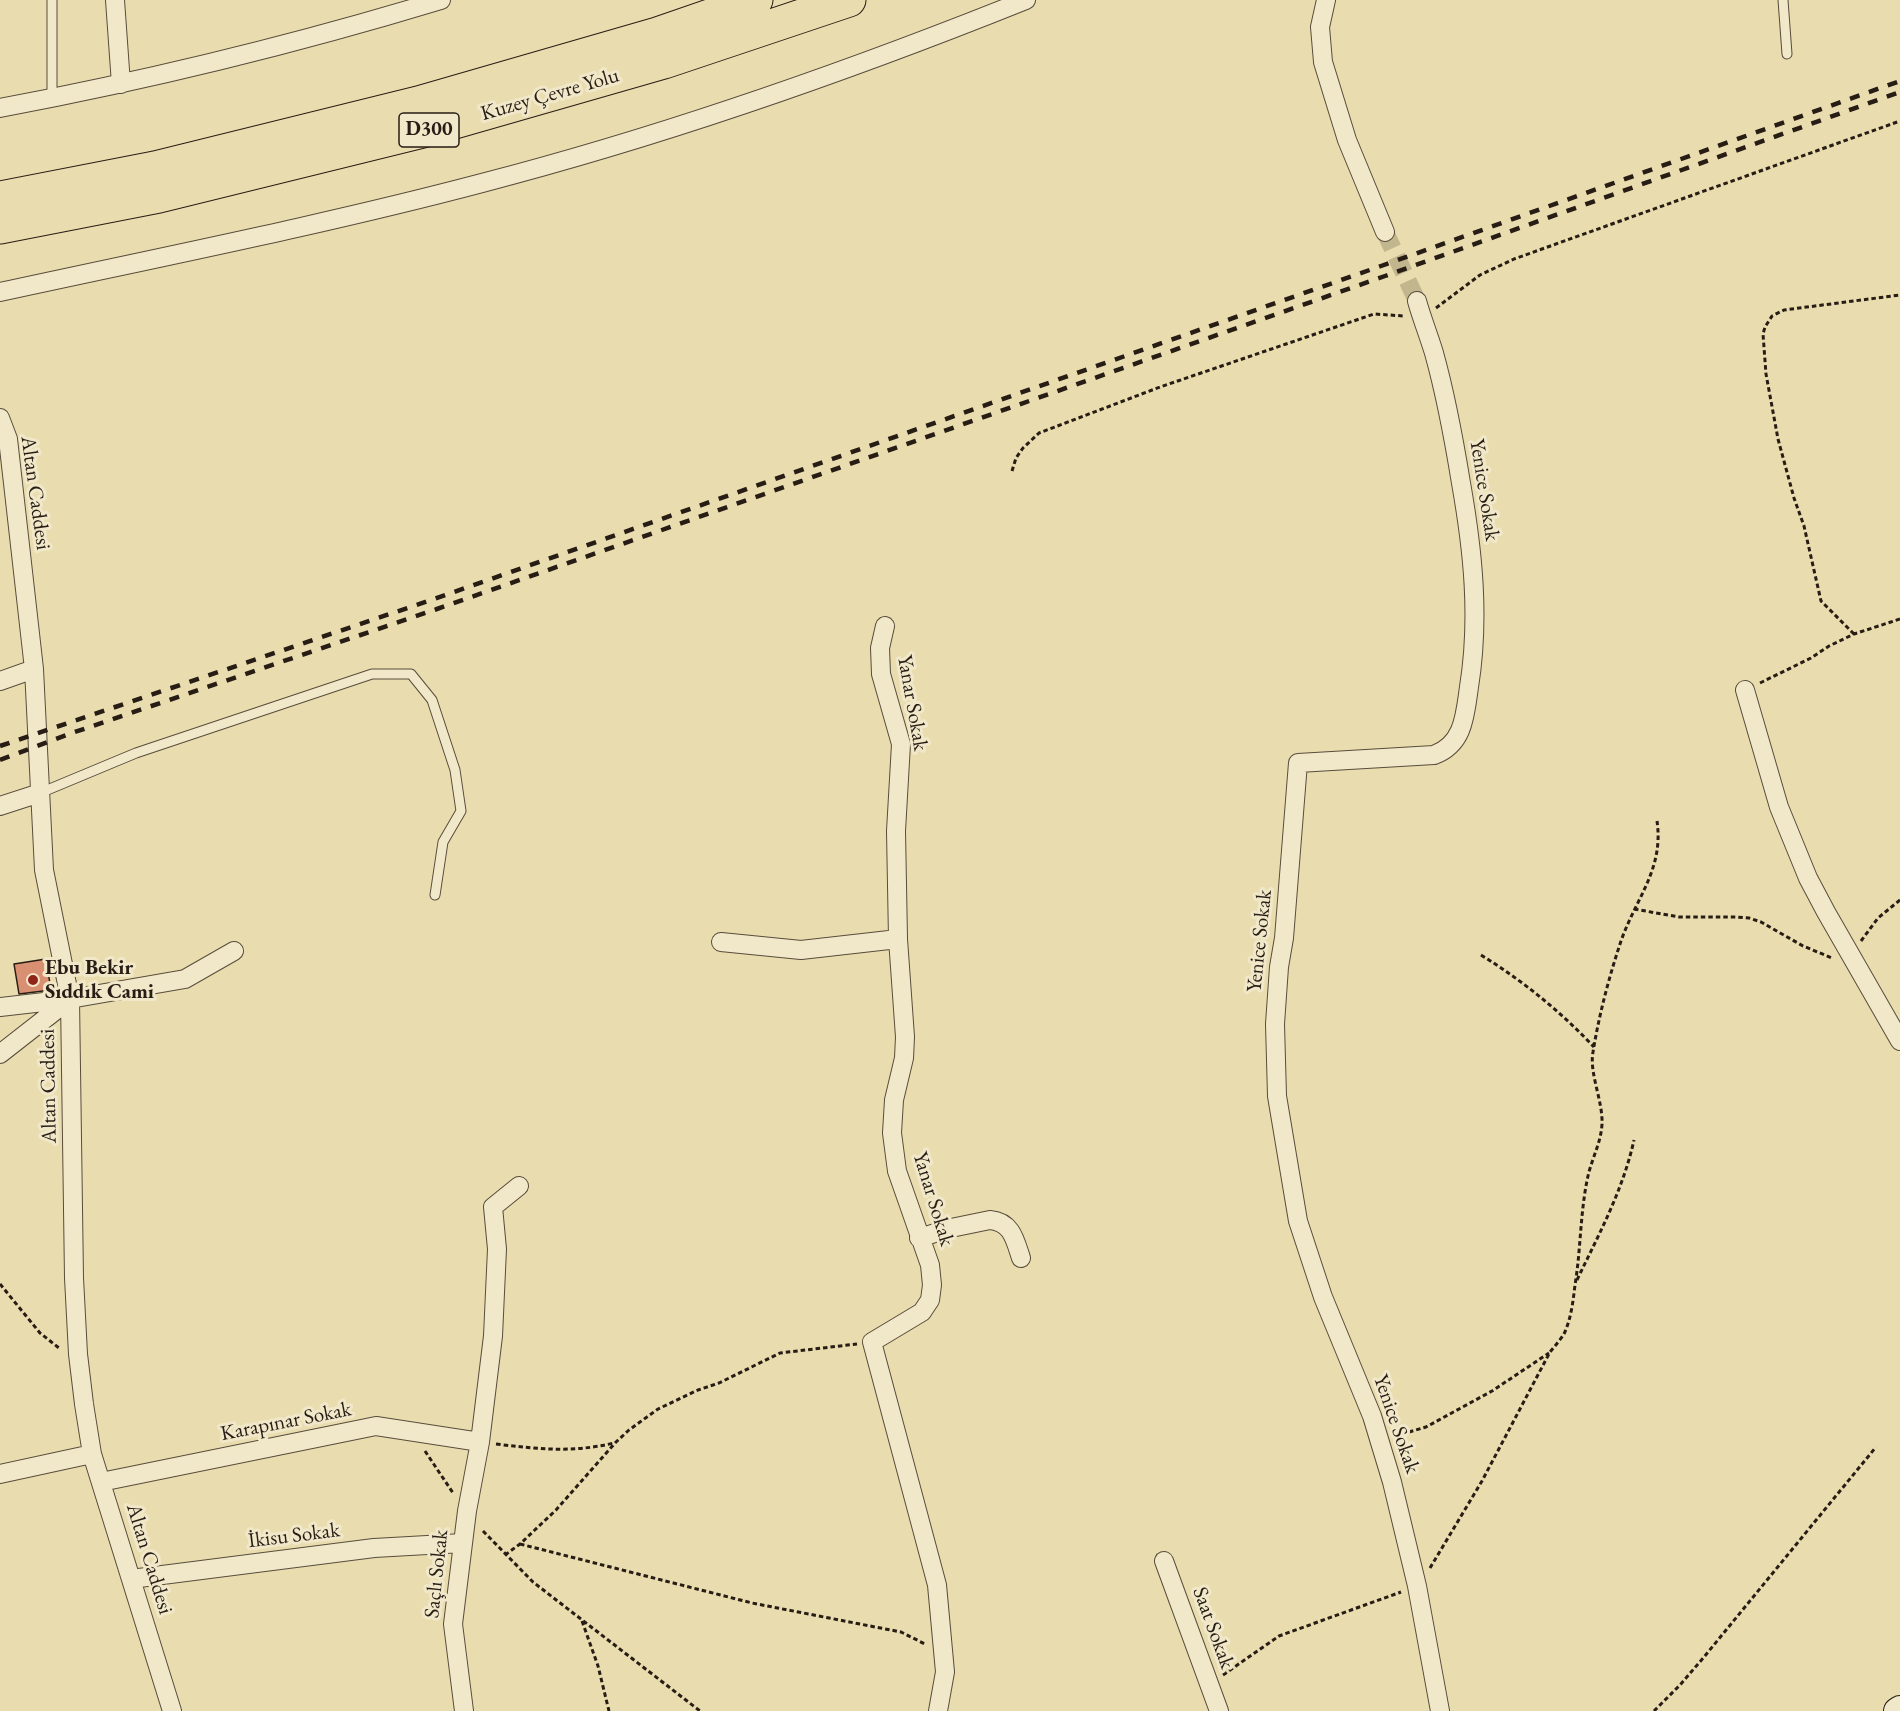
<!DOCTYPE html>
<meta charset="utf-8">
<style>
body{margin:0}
canvas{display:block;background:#e9dcae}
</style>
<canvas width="1900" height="1711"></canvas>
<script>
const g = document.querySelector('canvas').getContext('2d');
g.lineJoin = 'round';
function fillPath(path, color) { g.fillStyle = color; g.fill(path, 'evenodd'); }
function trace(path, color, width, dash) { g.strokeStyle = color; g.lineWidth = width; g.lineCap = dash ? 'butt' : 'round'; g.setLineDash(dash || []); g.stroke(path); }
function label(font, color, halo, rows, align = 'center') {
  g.font = font + ' "EB Garamond",serif'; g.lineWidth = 6; g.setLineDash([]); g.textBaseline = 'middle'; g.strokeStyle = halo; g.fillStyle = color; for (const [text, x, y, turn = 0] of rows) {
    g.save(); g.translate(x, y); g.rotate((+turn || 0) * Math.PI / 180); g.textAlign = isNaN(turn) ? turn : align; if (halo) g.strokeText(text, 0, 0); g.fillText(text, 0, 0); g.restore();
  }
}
const building = new Path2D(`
 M46,959L51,990L19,994L14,964Z`);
const streetTunnel = new Path2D(`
 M1385,232L1417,301`);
const path = new Path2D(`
 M1436,308L1480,275L1514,259L1900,121
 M1012,471L1016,458L1023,448L1039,433L1160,387L1374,314L1404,316
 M1854,634L1821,601L1804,526L1794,498L1778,439L1766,374L1763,334L1765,327L1772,316L1784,310L1900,295
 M1760,683L1811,658L1829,646L1854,634L1900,619
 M1634,909L1679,917H1736L1749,918L1761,922L1803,946L1832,958
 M1861,941L1878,918L1900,900
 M1481,955C1523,981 1560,1011 1594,1047
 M1577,1280C1599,1234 1623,1190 1634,1140
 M0,1284L40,1333L59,1348
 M1394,1431L1409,1432L1426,1427L1492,1391L1549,1353
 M496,1444C538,1449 572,1453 614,1443
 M425,1451L453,1493
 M483,1531L533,1582L700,1711
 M520,1544L752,1603L901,1632L925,1644
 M505,1555L520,1544L556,1510L616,1442L629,1430L658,1409L698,1390L719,1383L780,1353L857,1344
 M1430,1568L1482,1481L1550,1352C1555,1346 1560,1340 1564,1334C1571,1319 1573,1302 1575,1285C1581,1249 1580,1212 1588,1176C1592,1158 1601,1143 1602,1124C1603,1101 1589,1073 1593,1052C1599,1015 1609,977 1621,941C1636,898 1664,869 1657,821
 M582,1621L598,1666L609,1711
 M1223,1675L1279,1636L1401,1592
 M1654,1711L1680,1685L1704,1657L1876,1447`);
const lane = new Path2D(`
 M1783,0L1787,54
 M52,98V0
 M40,793L136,753L372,674H411L432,700L455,770L461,811L443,842L435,895`);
const street = new Path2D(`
 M115,0L121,84
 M1326,0L1320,27L1323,62L1347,140L1385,232
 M0,108C149,80 296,44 441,0
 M0,292C161,257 323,225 482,183C667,135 849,71 1026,0
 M1417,301C1422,319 1429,336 1434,353C1446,396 1454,440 1461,483C1473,551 1480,618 1469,687C1465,715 1464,744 1434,755L1298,763L1284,938L1279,967L1275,1024L1277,1096L1298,1221L1323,1297L1372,1416L1392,1482L1417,1586L1440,1711
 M0,418L8,439L34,669L44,870L70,999L74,1278L78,1354L84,1404L92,1454L172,1711
 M885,626L880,648L881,674L901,744L896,831L898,939L905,1037L904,1058L894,1100L892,1133L897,1171L930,1265L932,1285L930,1300L922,1312L872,1342L937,1585L945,1672L938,1711
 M0,681L34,669
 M1745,690L1779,807L1808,878L1826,912L1900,1041
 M0,806L40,793
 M721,942L801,950L898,939
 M0,1007L70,999L185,979L234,951
 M0,1054L69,1000
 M919,1238L951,1228L990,1220C1012,1222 1015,1240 1021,1258
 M0,1474L92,1454
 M101,1482L376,1426L480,1442
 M1164,1561L1219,1711
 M131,1579L374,1548L463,1543
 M464,1711L453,1624L467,1511L480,1442L493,1336L497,1249L493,1207L519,1186`);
const secondary = new Path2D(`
 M1897,1711L1900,1709`);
const highway = new Path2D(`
 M0,198L155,168L418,103L657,34L756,0
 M0,227L159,196L427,130L664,62L849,0`);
const rail = new Path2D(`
 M0,746L434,599L1381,266L1900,81
 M0,760L69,734L437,609L1385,276L1900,92`);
const markers = [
 [33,980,6,"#8f2418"]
];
const shields = [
 [429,130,60]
];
const shieldNames = [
 ["D300",429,130]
];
const streetNames = [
 ["Kuzey Çevre Yolu",550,95,-16],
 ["Yenice Sokak",1484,490,81],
 ["Altan Caddesi",35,493,82],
 ["Yanar Sokak",912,703,80],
 ["Yenice Sokak",1260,941,-84],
 ["Altan Caddesi",49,1086,-91],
 ["Yanar Sokak",933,1199,73],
 ["Karapınar Sokak",286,1422,-11],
 ["Yenice Sokak",1396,1424,71],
 ["İkisu Sokak",294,1536,-7],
 ["Altan Caddesi",149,1559,73],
 ["Saçlı Sokak",437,1574,-84],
 ["Saat Sokak",1213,1628,70]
];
const poiNames = [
 ["Ebu Bekir",45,968],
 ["Sıddık Cami",45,992]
];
fillPath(building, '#d98f72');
trace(building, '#271d15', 1.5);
trace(streetTunnel, '#c2b68f', 18, [18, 9]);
trace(lane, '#584d3b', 11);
trace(street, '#584d3b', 20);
trace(secondary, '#271d15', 28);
trace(highway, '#271d15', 35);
trace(path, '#271d15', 3, [4.5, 3]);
trace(lane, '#f1e8ca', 9);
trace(street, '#f1e8ca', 18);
trace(secondary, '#f1e8ca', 26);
trace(highway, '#e9dcae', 33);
trace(rail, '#271d15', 4.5, [10, 10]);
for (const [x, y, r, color] of markers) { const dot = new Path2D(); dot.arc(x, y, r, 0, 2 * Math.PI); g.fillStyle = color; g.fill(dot); trace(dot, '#f1e8ca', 2); }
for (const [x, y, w] of shields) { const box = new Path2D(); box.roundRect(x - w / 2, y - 17, w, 34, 4.5); g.fillStyle = '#f1e8ca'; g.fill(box); trace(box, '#271d15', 1.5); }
label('bold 20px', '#271d15', null, shieldNames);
label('21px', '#271d15', '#f1e8ca', streetNames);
label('bold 21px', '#271d15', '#f1e8ca', poiNames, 'left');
</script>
